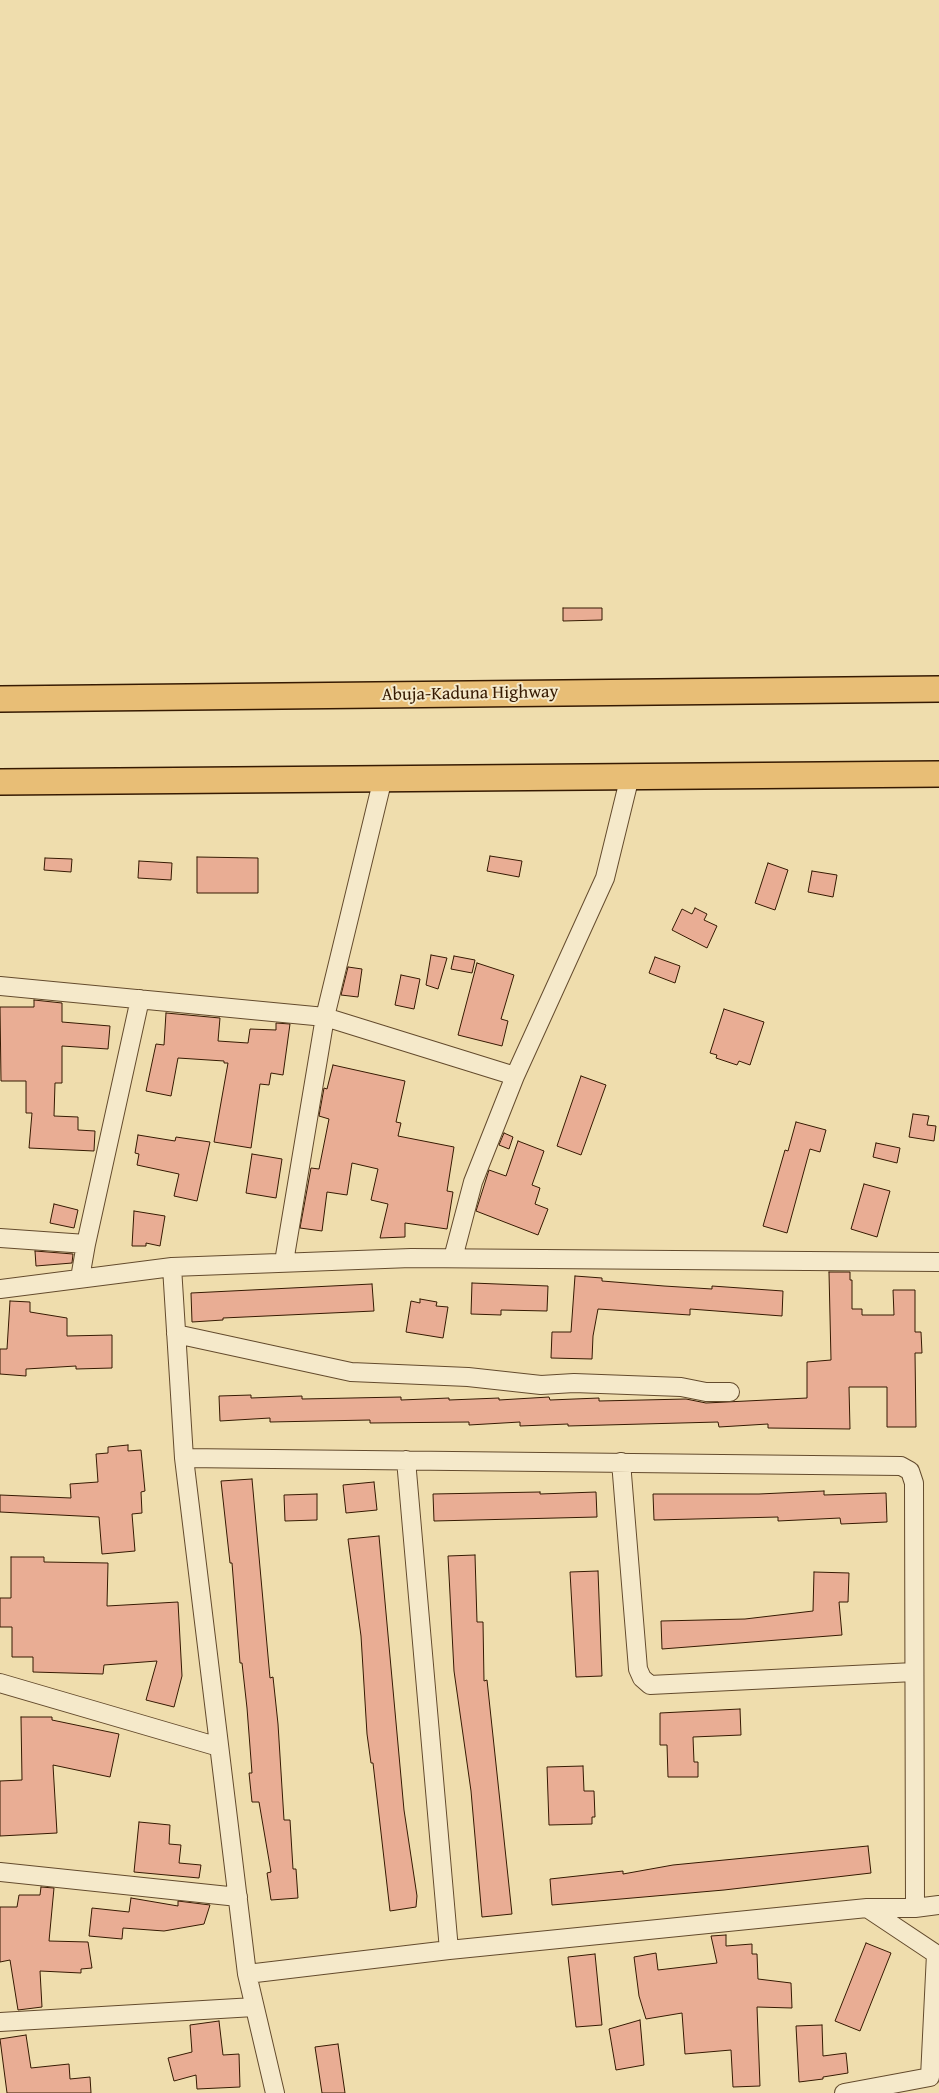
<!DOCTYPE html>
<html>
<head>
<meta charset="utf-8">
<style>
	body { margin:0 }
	canvas { display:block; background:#efddad }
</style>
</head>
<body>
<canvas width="939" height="2093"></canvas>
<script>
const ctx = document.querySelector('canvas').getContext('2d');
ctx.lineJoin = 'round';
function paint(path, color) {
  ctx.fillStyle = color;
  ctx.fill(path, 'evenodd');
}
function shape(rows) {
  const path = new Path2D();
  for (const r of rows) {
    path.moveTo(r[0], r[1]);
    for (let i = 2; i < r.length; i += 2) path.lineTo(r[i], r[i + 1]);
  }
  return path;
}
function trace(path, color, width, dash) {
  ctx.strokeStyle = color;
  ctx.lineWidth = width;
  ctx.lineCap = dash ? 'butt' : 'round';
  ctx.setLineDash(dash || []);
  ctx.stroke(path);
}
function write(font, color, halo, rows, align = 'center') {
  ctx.font = font + ' "Gentium Book Plus",serif';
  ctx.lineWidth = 4;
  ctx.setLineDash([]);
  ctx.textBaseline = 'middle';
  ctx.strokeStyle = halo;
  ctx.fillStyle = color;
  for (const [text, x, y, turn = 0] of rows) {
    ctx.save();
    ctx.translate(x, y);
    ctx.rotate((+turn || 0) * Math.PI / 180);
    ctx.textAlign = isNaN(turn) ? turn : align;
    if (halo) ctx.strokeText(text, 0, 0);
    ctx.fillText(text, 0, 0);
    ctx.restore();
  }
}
const building = shape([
	[563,608,602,608,602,620,563,621,563,608],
	[490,856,522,861,519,877,487,871,490,856],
	[197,857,258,858,258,893,197,893,197,857],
	[45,858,72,859,71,872,44,870,45,858],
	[139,861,172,863,171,880,138,878,139,861],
	[768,863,788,870,775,910,755,903,768,863],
	[812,871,837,875,833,897,808,892,812,871],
	[695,908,707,914,704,920,717,926,707,948,672,930,682,909,692,914,695,908],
	[431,955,447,958,438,989,426,985,431,955],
	[454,956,475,960,472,973,451,969,454,956],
	[655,957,680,966,675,983,649,973,655,957],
	[477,963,514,975,501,1019,508,1021,502,1046,458,1035,477,963],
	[348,967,362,969,358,997,341,995,348,967],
	[401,975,420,979,414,1009,395,1005,401,975],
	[34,1000,62,1003,62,1022,110,1026,108,1049,62,1046,62,1083,55,1083,54,1116,78,1117,78,1130,95,1131,94,1151,29,1148,32,1113,26,1113,26,1081,1,1081,0,1007,34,1007,34,1000],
	[724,1009,764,1022,750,1065,739,1061,737,1065,716,1058,717,1055,710,1053,724,1009],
	[166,1013,220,1018,218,1041,248,1043,250,1029,276,1030,276,1023,290,1024,283,1075,271,1073,269,1085,260,1084,251,1148,214,1142,228,1063,224,1063,224,1061,178,1058,171,1096,146,1091,156,1044,164,1045,166,1013],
	[333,1065,405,1081,396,1122,401,1123,398,1136,454,1147,447,1191,453,1192,447,1229,405,1223,405,1237,380,1238,388,1204,371,1200,378,1169,352,1163,347,1195,327,1192,322,1231,300,1228,311,1168,319,1169,329,1119,319,1116,324,1088,327,1089,333,1065],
	[581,1076,606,1085,581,1155,557,1146,581,1076],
	[913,1114,929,1116,927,1125,936,1126,934,1141,909,1137,913,1114],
	[796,1122,826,1130,820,1152,810,1149,787,1233,763,1226,785,1150,788,1151,796,1122],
	[504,1133,513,1137,509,1149,499,1145,504,1133],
	[138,1135,175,1141,176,1137,210,1142,197,1201,174,1196,179,1174,137,1165,139,1154,135,1153,138,1135],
	[518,1141,544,1151,532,1185,540,1188,535,1204,548,1209,538,1235,476,1211,489,1170,506,1176,518,1141],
	[876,1143,900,1148,897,1163,873,1157,876,1143],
	[252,1154,282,1159,276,1198,246,1193,252,1154],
	[864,1184,890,1191,877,1237,851,1229,864,1184],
	[54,1204,78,1210,74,1228,50,1223,54,1204],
	[134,1211,165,1216,160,1246,146,1243,146,1246,132,1246,134,1211],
	[35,1251,73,1254,72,1263,36,1266,35,1251],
	[829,1272,850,1272,850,1280,852,1280,852,1309,862,1309,862,1315,894,1315,893,1290,915,1290,915,1332,921,1332,922,1353,915,1353,916,1427,887,1427,887,1387,849,1387,850,1429,768,1428,768,1424,719,1427,718,1422,568,1426,568,1424,520,1426,520,1422,469,1425,469,1422,370,1423,370,1420,270,1422,270,1418,220,1421,219,1396,251,1395,251,1398,302,1396,302,1399,401,1397,401,1400,449,1398,449,1400,499,1398,499,1400,549,1397,550,1400,599,1398,599,1401,686,1399,706,1403,807,1398,807,1362,831,1360,829,1272],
	[575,1276,602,1278,602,1281,664,1286,712,1289,712,1286,783,1291,782,1316,690,1309,690,1315,598,1309,593,1336,592,1359,551,1358,552,1332,571,1332,575,1276],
	[472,1283,548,1286,547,1311,501,1310,501,1315,471,1314,472,1283],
	[372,1284,374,1311,223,1318,223,1320,192,1322,191,1293,372,1284],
	[420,1299,437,1302,436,1306,448,1307,443,1338,406,1332,411,1301,420,1303,420,1299],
	[10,1301,30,1302,30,1312,67,1318,67,1336,112,1335,112,1368,76,1369,76,1366,26,1369,26,1376,0,1374,0,1349,7,1349,10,1301],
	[128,1445,128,1451,141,1450,145,1491,141,1492,142,1513,132,1514,135,1551,102,1554,99,1517,0,1512,0,1495,71,1498,70,1484,98,1482,96,1454,108,1453,108,1447,128,1445],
	[252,1479,270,1678,273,1677,278,1724,284,1820,290,1820,293,1869,296,1869,298,1898,271,1900,267,1873,271,1872,259,1802,252,1802,249,1773,252,1773,247,1708,242,1663,240,1663,232,1563,230,1563,221,1481,252,1479],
	[374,1482,377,1510,346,1513,343,1485,374,1482],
	[824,1491,824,1495,886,1493,887,1522,841,1524,840,1518,778,1521,778,1517,654,1520,653,1494,759,1494,824,1491],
	[540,1492,540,1494,596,1492,597,1517,434,1521,433,1494,540,1492],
	[317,1494,317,1520,285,1521,284,1495,317,1494],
	[379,1536,404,1810,417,1896,416,1907,390,1911,373,1763,371,1763,367,1734,361,1636,348,1539,379,1536],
	[475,1555,477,1622,483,1622,484,1681,487,1680,512,1914,482,1917,471,1791,454,1671,448,1556,475,1555],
	[11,1557,44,1557,44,1562,108,1563,107,1606,178,1602,182,1676,174,1707,146,1700,157,1661,104,1665,103,1674,33,1672,33,1657,12,1657,12,1627,0,1627,0,1598,11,1598,11,1557],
	[598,1571,602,1676,576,1677,570,1572,598,1571],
	[814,1572,849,1573,848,1602,839,1602,842,1635,662,1649,661,1621,745,1619,813,1611,814,1572],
	[740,1709,741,1735,693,1737,694,1762,698,1762,698,1777,668,1777,667,1745,660,1745,660,1713,740,1709],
	[21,1717,52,1717,52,1720,119,1734,110,1777,53,1765,57,1833,0,1836,0,1781,22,1780,21,1717],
	[583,1766,584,1791,594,1791,595,1817,592,1817,592,1824,549,1825,547,1767,583,1766],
	[139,1822,170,1825,169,1844,181,1845,179,1863,201,1865,199,1878,134,1872,139,1822],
	[868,1846,871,1873,724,1890,552,1905,550,1879,623,1871,623,1874,673,1865,868,1846],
	[41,1887,54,1888,49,1941,88,1942,92,1968,81,1969,81,1973,40,1971,42,2007,18,2010,10,1960,0,1962,0,1907,17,1907,19,1895,40,1895,41,1887],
	[131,1898,178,1906,178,1901,210,1905,204,1924,164,1931,123,1928,122,1939,89,1936,92,1908,129,1912,131,1898],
	[726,1935,726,1946,752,1944,752,1954,757,1954,758,1979,791,1983,792,2008,757,2007,760,2086,733,2087,731,2050,685,2054,682,2013,646,2019,639,1996,634,1957,656,1953,658,1970,717,1963,711,1936,726,1935],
	[866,1943,891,1953,860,2031,835,2021,866,1943],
	[595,1954,602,2025,576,2027,568,1957,595,1954],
	[640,2020,644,2065,616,2070,609,2029,640,2020],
	[219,2021,223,2055,239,2054,240,2087,197,2089,196,2075,174,2081,168,2058,192,2052,190,2025,219,2021],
	[822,2025,823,2056,846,2053,848,2073,823,2077,823,2079,799,2082,796,2026,822,2025],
	[26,2035,31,2068,69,2064,70,2079,90,2077,91,2093,7,2093,0,2039,26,2035],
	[338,2044,345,2093,322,2093,315,2047,338,2044]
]);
paint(building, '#e9ad94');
trace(building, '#361a02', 1);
const minor = shape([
	[0,986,325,1017,515,1076],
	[0,1238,86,1244],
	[453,1258,473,1182,515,1076,605,878,630,776],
	[284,1262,325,1017,383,778],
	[172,1267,184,1458,247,1974,275,2093],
	[80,1278,86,1244,140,999],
	[0,1289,172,1267,411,1258,939,1262],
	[176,1334,351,1372,468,1377,541,1385,574,1383,681,1387,706,1392,730,1392],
	[184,1458,901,1466,910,1471,914,1483,915,1908],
	[406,1460,449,1950],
	[621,1462,638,1669,642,1678,650,1685,914,1672],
	[0,1683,219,1747],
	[0,1872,238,1897],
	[247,1974,449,1950,867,1908,915,1908,939,1905],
	[0,2022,254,2007],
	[844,2093,930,2077,936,1954,867,1908]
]);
const highway = shape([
	[0,699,939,689],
	[0,782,939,774]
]);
trace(minor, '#644b2d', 20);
trace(highway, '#361a02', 28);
trace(minor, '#f5e9ca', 18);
trace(highway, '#e8be76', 25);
write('18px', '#361a02', '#f5e9ca', [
	["Abuja-Kaduna Highway",470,694,-1]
]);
</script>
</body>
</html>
